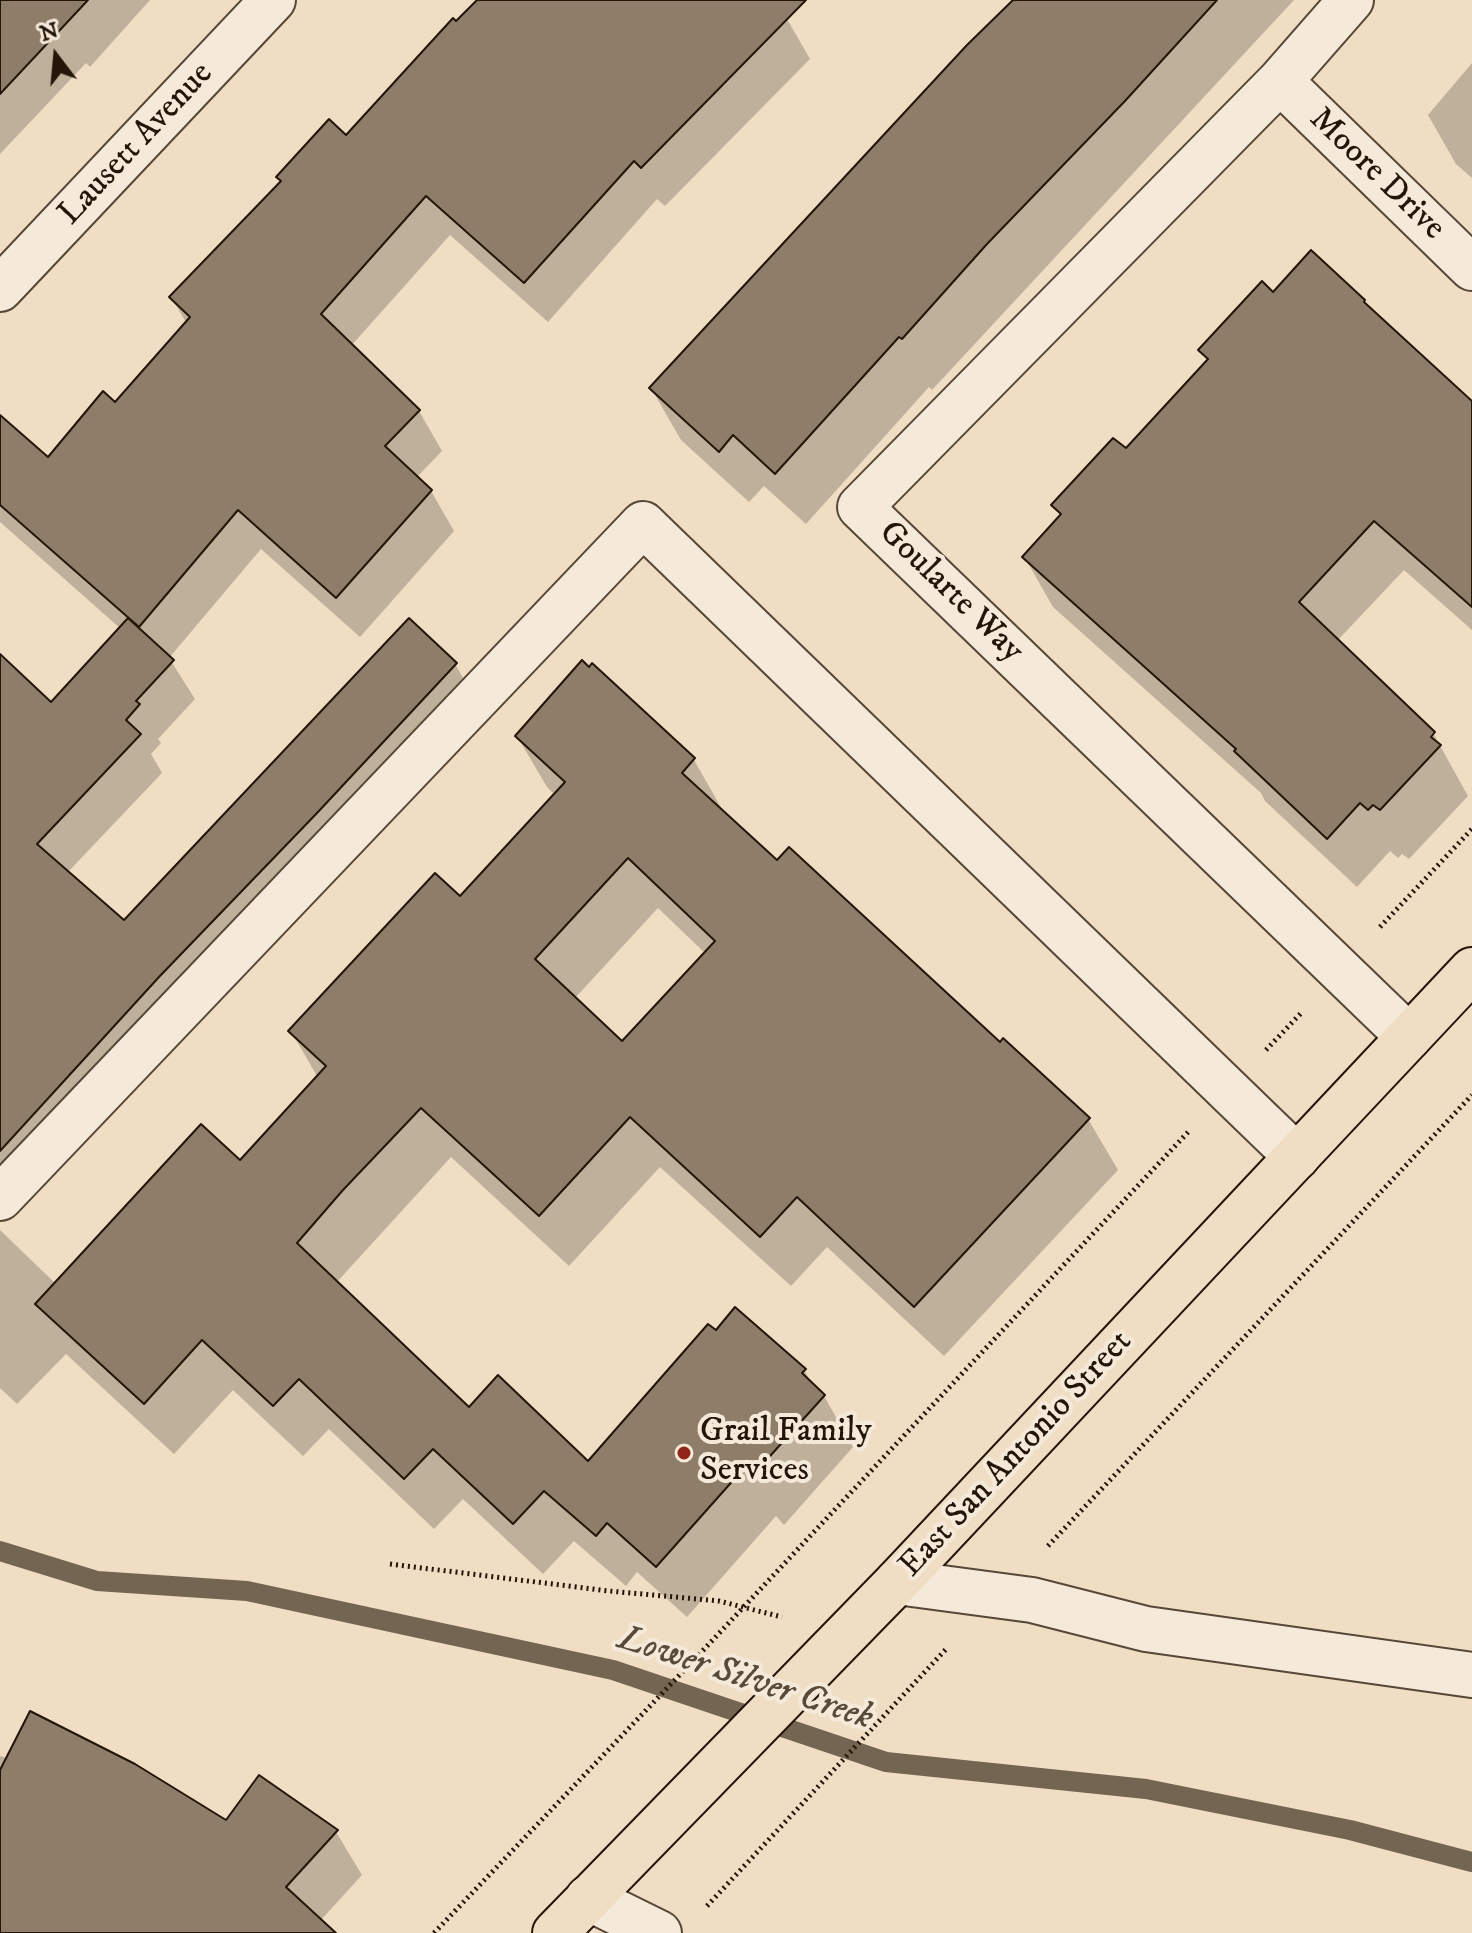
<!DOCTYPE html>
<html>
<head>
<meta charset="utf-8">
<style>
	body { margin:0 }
	#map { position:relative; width:1472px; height:1933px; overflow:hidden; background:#efddc4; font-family:"IM FELL DW Pica",serif }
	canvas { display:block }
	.north { position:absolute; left:16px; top:16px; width:80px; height:80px; -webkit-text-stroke:6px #f5e9d9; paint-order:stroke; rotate:344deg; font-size:22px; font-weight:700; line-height:32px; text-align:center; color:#231507 }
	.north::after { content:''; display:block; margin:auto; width:28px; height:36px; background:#231507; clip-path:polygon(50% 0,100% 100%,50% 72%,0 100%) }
</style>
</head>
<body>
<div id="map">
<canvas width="1472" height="1933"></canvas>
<div class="north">N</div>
</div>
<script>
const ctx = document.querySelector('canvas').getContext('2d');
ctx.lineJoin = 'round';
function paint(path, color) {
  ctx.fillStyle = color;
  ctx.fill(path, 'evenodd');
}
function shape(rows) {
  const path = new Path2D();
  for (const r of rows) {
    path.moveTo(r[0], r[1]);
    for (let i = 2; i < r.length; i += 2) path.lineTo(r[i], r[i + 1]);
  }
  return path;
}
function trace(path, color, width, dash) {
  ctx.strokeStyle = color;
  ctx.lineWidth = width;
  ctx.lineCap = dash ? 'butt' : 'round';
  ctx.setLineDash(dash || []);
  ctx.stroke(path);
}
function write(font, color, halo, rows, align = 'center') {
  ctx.font = font + ' "IM FELL DW Pica",serif';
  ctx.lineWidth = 8;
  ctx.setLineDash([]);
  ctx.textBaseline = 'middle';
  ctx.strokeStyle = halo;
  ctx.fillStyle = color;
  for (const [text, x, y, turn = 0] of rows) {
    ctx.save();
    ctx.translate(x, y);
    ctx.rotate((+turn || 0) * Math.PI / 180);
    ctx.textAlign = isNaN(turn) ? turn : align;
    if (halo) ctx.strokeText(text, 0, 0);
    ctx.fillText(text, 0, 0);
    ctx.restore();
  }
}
paint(shape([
	[0,0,150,0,90,67,86,63,0,154],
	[479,0,766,0,787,19,810,59,665,206,657,199,548,322,450,235,351,346,419,411,442,451,416,478,431,491,454,531,360,637,261,549,169,658,195,699,158,739,161,743,151,754,162,773,67,873,125,923,455,664,477,702,0,1210,0,657,51,704,121,629,0,522,0,446,48,460,116,405,187,324,171,297,282,183,279,178,346,137],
	[1014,0,1294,0,932,390,929,387,806,524,764,486,749,502,681,440,651,388],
	[1472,63,1472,178,1456,164,1428,115],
	[1273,295,1364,301,1368,309,1472,404,1472,630,1404,570,1337,641,1433,733,1468,796,1409,859,1402,854,1398,858,1390,851,1357,887,1265,801,1261,793,1053,607,1025,558,1061,517,1054,505,1126,451,1208,362,1201,350],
	[517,736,694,760,723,811,777,863,1088,1119,1118,1170,944,1356,827,1247,791,1286,660,1167,569,1266,451,1157,336,1283,469,1410,589,1464,804,1370,814,1387,824,1396,853,1447,784,1525,776,1516,687,1617,637,1572,626,1586,574,1541,543,1574,463,1499,434,1529,329,1429,303,1456,233,1390,174,1454,66,1354,17,1404,0,1388,0,1230,56,1284,240,1163,318,1078,291,1031,460,899,555,795,547,787],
	[658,908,706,954,623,1044,575,998],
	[0,1756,226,1822,260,1777,336,1832,362,1875,320,1921,330,1933,0,1933]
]), '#0003');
trace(shape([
	[0,1551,97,1581,247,1591,613,1670,886,1762,1146,1789,1350,1830,1472,1862]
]), '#746452', 20);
const building = shape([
	[0,0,88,0,0,94,0,0],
	[477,0,806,0,641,168,634,161,524,283,426,196,321,314,420,410,385,446,432,490,336,598,238,510,139,627,0,505,0,415,48,457,103,391,115,402,190,317,169,297,281,181,276,177,329,119,346,135,453,18,456,21,477,0],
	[1013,0,1217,0,1125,101,987,244,902,339,899,337,775,474,733,435,719,452,649,388,967,45,1013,0],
	[1311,250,1365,300,1364,302,1472,401,1472,607,1374,521,1299,602,1435,732,1431,737,1441,745,1380,810,1373,805,1368,810,1360,803,1327,839,1234,751,1236,749,1022,557,1061,514,1051,505,1113,438,1126,448,1208,359,1198,350,1262,281,1273,292,1311,250],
	[128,618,174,660,136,701,140,704,126,720,141,734,37,844,124,920,409,618,457,663,318,812,159,977,0,1151,0,654,51,702,128,618],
	[582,660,589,667,592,663,695,758,682,773,777,860,789,847,1000,1042,1003,1038,1090,1118,914,1307,797,1197,760,1237,630,1117,539,1216,421,1108,343,1190,297,1243,469,1407,498,1375,588,1461,708,1324,716,1330,735,1307,806,1369,802,1373,825,1395,753,1475,745,1467,656,1567,607,1523,596,1536,544,1491,513,1524,433,1449,404,1479,299,1379,273,1406,202,1340,144,1404,35,1304,201,1124,240,1160,326,1066,288,1031,435,873,460,896,565,782,515,736,582,660],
	[628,858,715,941,622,1041,535,959,628,858],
	[30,1711,135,1764,226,1820,259,1775,338,1830,286,1887,336,1933,0,1933,0,1770,30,1711]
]);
paint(building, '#8d7d69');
trace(building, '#231507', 2);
const minor = shape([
	[1351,0,1280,81,860,507,1409,1037],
	[1280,81,1472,268],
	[0,289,273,0],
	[0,1198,643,524,1297,1157],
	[897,1582,1032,1600,1146,1629,1472,1675],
	[588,1898,659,1933]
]);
const major = shape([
	[555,1933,897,1582,1472,970]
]);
trace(minor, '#564736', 48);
trace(major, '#231507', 48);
trace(shape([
	[1380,927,1472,829],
	[1266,1050,1303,1011],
	[1048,1546,1472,1095],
	[390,1564,609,1591,719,1601,782,1617],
	[707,1906,948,1647],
	[434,1933,710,1643,1190,1130]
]), '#231507', 5, [2, 4]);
trace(minor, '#f5e9d9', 44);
trace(major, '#efddc4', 44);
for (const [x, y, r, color] of [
	[684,1453,8,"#8f2418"]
]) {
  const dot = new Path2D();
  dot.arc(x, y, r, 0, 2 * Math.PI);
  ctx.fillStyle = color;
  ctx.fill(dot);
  trace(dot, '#f5e9d9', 3);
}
write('34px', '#231507', '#f5e9d9', [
	["Lausett Avenue",137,145,-47],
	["Moore Drive",1376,175,44],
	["Goularte Way",950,593,44],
	["East San Antonio Street",1017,1455,-47]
]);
write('34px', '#231507', '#f5e9d9', [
	["Grail Family",700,1433],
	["Services",700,1472]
], 'left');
write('italic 36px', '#594a39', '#f5e9d9', [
	["Lower Silver Creek",745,1680,18]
]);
</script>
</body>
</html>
